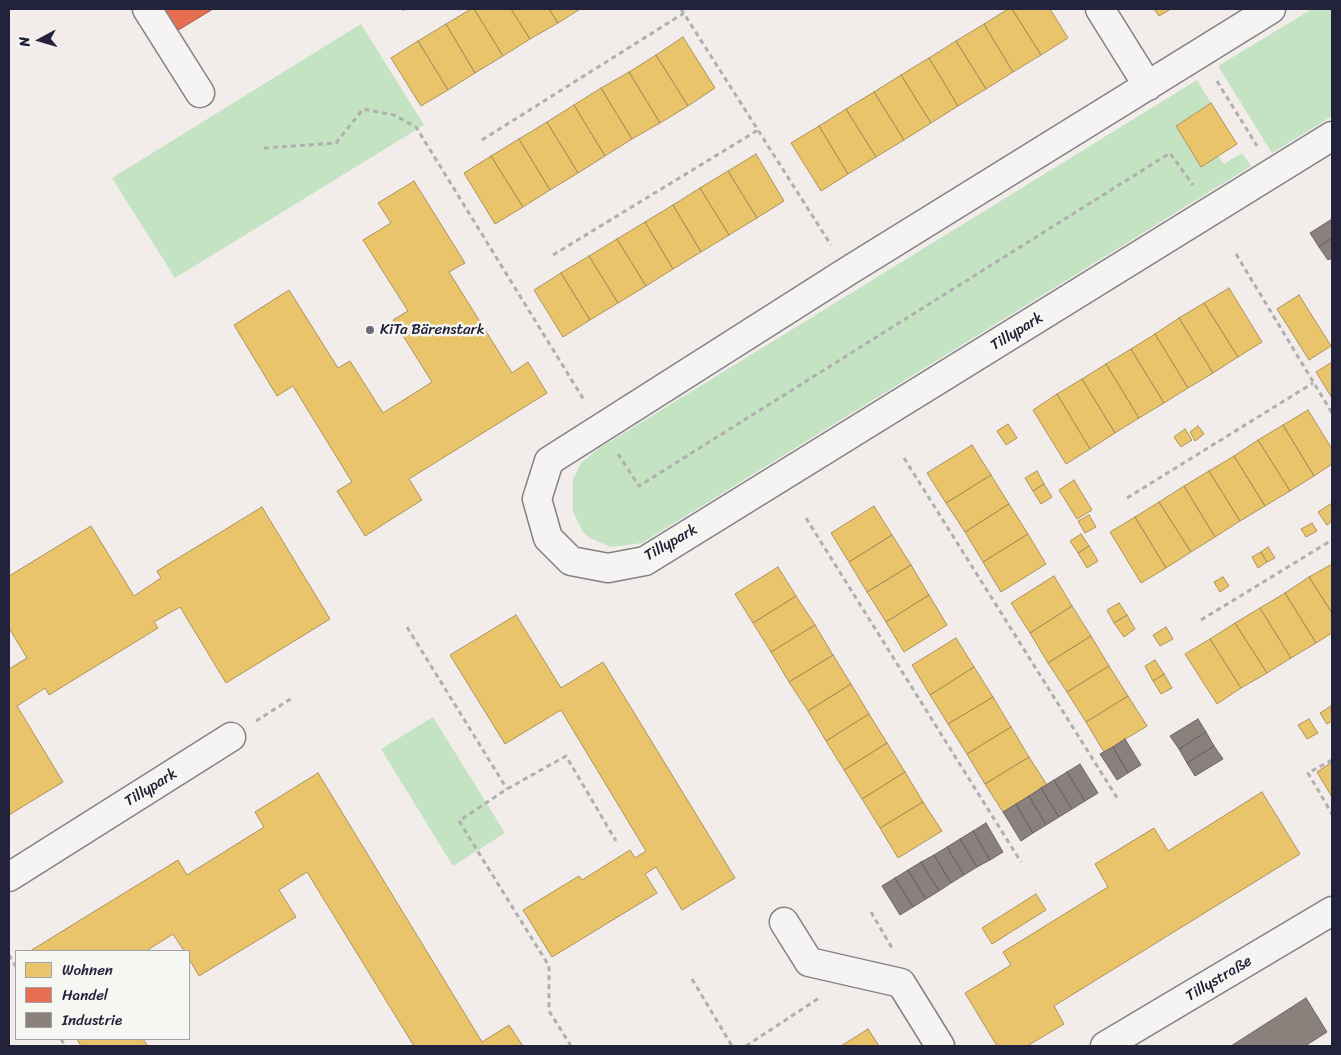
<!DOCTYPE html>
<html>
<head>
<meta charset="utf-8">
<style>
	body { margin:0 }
	#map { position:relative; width:1341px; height:1055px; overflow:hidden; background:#f2ecea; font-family:Sriracha,sans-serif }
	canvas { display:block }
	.frame { position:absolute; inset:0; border:10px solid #22223b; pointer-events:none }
	.legend { position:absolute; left:15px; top:950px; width:175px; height:90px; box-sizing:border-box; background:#f6f6f2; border:1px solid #a1a1a9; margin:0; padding:6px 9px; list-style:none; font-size:15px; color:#22223b }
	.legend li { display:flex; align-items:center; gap:10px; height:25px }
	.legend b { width:25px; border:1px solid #a1a1a9 }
	.north { position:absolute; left:15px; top:15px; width:50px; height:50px; -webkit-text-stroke:4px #f6f6f2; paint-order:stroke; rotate:264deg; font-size:14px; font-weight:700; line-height:20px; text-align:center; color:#22223b }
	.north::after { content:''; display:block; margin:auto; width:18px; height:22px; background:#22223b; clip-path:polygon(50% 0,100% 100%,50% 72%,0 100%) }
</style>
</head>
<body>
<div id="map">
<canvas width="1341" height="1055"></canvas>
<div class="frame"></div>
<ul class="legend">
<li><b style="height:14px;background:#e9c46a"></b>Wohnen</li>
<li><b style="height:14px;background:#e76f51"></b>Handel</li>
<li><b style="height:14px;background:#8a817c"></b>Industrie</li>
</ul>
<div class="north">N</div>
</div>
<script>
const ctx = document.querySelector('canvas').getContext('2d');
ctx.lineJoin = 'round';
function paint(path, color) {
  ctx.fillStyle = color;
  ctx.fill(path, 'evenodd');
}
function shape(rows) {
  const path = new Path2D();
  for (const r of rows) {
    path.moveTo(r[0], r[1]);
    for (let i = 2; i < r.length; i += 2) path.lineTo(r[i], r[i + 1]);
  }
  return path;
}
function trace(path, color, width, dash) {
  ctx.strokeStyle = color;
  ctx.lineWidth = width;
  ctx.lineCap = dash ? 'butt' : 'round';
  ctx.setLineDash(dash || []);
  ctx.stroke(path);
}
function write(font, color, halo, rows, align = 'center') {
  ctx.font = font + ' Sriracha,sans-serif';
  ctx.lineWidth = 5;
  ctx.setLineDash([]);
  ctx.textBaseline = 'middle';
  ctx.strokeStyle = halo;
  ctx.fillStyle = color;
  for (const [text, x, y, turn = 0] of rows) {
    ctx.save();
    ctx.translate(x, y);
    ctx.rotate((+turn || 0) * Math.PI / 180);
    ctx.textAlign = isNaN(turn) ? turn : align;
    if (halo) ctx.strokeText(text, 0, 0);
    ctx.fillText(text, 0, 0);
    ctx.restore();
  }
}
paint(shape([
	[1312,9,1332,9,1332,116,1272,153,1218,66],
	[361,24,424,125,175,278,112,178],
	[1197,80,1211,103,1176,126,1201,166,1218,156,1224,164,1242,153,1251,166,642,543,611,547,590,538,583,532,573,512,573,479,581,463,598,449],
	[433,717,505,833,453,866,381,749]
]), '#c4e3c2');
const homes = shape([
	[471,9,474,9,503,56,475,73,446,24,471,9],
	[474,9,511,9,530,39,503,56,474,9],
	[511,9,549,9,558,23,530,39,511,9],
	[549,9,580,9,558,23,549,9],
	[1008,9,1012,9,1041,55,1013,72,984,24,1008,9],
	[1012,9,1050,9,1068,38,1041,55,1012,9],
	[1154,9,1171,9,1159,16,1154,9],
	[446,24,475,73,448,90,418,41,446,24],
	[984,24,1013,72,986,89,956,41,984,24],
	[683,37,715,88,688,106,656,55,683,37],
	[418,41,448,90,421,106,391,58,418,41],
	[956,41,986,89,958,106,929,58,956,41],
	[656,55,688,106,660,123,629,72,656,55],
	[929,58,958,106,931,123,901,75,929,58],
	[629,72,660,123,632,139,601,88,629,72],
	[901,75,931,123,904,140,874,92,901,75],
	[601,88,632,139,605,156,574,105,601,88],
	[874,92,904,140,876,157,846,109,874,92],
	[1211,103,1237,144,1201,167,1176,126,1211,103],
	[574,105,605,156,578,173,547,122,574,105],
	[846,109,876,157,848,174,819,126,846,109],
	[547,122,578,173,550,190,519,139,547,122],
	[819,126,848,174,821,191,791,143,819,126],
	[519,139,550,190,523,207,491,156,519,139],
	[756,154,784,201,757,218,728,171,756,154],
	[491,156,523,207,495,224,464,173,491,156],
	[728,171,757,218,729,235,700,188,728,171],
	[414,181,465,263,449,272,512,373,528,362,547,393,409,479,422,500,365,536,337,491,352,482,293,386,277,396,234,325,289,290,338,368,350,361,383,413,432,382,393,320,408,311,363,240,391,223,378,203,414,181],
	[700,188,729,235,701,252,673,205,700,188],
	[673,205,701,252,673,269,645,222,673,205],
	[645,222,673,269,646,286,617,239,645,222],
	[617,239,646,286,618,303,589,256,617,239],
	[589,256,618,303,590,320,561,273,589,256],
	[561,273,590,320,563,337,534,290,561,273],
	[1229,288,1262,342,1238,357,1204,303,1229,288],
	[1299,295,1331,346,1309,360,1277,309,1299,295],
	[1204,303,1238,357,1213,373,1179,318,1204,303],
	[1179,318,1213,373,1188,388,1155,334,1179,318],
	[1155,334,1188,388,1164,403,1131,349,1155,334],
	[1131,349,1164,403,1139,418,1106,364,1131,349],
	[1332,362,1332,398,1316,372,1332,362],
	[1106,364,1139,418,1115,433,1082,379,1106,364],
	[1082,379,1115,433,1090,449,1057,394,1082,379],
	[1057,394,1090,449,1066,464,1033,410,1057,394],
	[1308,410,1332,449,1332,464,1314,476,1283,425,1308,410],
	[1008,424,1017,438,1006,445,997,431,1008,424],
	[1283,425,1314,476,1290,491,1258,440,1283,425],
	[1198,426,1204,434,1195,441,1190,432,1198,426],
	[1185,429,1192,440,1181,447,1174,437,1185,429],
	[1258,440,1290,491,1265,506,1234,456,1258,440],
	[972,445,991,475,946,503,927,473,972,445],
	[1234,456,1265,506,1240,521,1209,471,1234,456],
	[1037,471,1044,484,1033,491,1025,478,1037,471],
	[1209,471,1240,521,1215,537,1184,486,1209,471],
	[991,475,1009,504,965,532,946,503,991,475],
	[1074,480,1092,510,1077,519,1059,490,1074,480],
	[1044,484,1052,497,1041,504,1033,491,1044,484],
	[1184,486,1215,537,1191,552,1159,502,1184,486],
	[1159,502,1191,552,1166,568,1135,517,1159,502],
	[1332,503,1332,521,1327,525,1318,512,1332,503],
	[1009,504,1028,534,983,562,965,532,1009,504],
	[874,506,892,535,849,562,831,533,874,506],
	[262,507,330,619,226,683,180,607,154,622,158,628,49,695,45,688,17,706,63,782,9,815,9,669,27,658,9,628,9,576,91,526,134,596,161,578,157,571,262,507],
	[1089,515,1096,527,1085,533,1078,521,1089,515],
	[1135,517,1166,568,1141,583,1110,532,1135,517],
	[1312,523,1317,531,1306,537,1301,529,1312,523],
	[1028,534,1046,564,1001,592,983,562,1028,534],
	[1081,534,1089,546,1078,553,1070,541,1081,534],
	[892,535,911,565,867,592,849,562,892,535],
	[1089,546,1098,561,1087,568,1078,553,1089,546],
	[1268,547,1275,558,1267,562,1261,552,1268,547],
	[1261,552,1267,562,1258,568,1252,557,1261,552],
	[1332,564,1332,613,1309,577,1332,564],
	[911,565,929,595,886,622,867,592,911,565],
	[778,567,796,596,753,623,735,594,778,567],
	[1054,576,1072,606,1030,633,1011,603,1054,576],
	[1223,577,1229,586,1220,592,1214,582,1223,577],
	[1309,577,1332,613,1332,633,1316,643,1285,593,1309,577],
	[1285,593,1316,643,1291,658,1260,608,1285,593],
	[929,595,947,625,904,652,886,622,929,595],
	[796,596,815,625,771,652,753,623,796,596],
	[1119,603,1127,615,1114,623,1107,610,1119,603],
	[1072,606,1091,636,1048,663,1030,633,1072,606],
	[1260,608,1291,658,1267,673,1235,623,1260,608],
	[516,615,561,688,603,662,735,878,682,910,656,867,645,874,657,893,552,957,523,910,579,876,582,880,630,850,635,858,646,851,561,710,505,744,450,655,516,615],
	[1127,615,1135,629,1124,637,1114,623,1127,615],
	[1235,623,1267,673,1241,688,1210,639,1235,623],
	[815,625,833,655,789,682,771,652,815,625],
	[1166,627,1173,639,1160,646,1153,635,1166,627],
	[1091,636,1109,666,1067,692,1048,663,1091,636],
	[956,638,974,667,930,695,912,665,956,638],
	[1210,639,1241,688,1217,704,1185,654,1210,639],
	[833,655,851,684,808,711,789,682,833,655],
	[1155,660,1164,674,1153,681,1145,666,1155,660],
	[1109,666,1128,696,1086,722,1067,692,1109,666],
	[974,667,993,697,948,724,930,695,974,667],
	[1164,674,1172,688,1161,694,1153,681,1164,674],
	[851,684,869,714,826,741,808,711,851,684],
	[1128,696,1147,726,1104,752,1086,722,1128,696],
	[993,697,1011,727,967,754,948,724,993,697],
	[1331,706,1332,721,1327,724,1320,713,1331,706],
	[869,714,887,743,844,770,826,741,869,714],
	[1309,719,1318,733,1307,739,1298,725,1309,719],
	[1011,727,1029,757,985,784,967,754,1011,727],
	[887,743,905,772,862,799,844,770,887,743],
	[1029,757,1047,785,1003,812,985,784,1029,757],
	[1332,762,1332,797,1317,772,1332,762],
	[905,772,923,802,880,828,862,799,905,772],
	[318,773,482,1042,509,1025,523,1046,414,1046,307,872,279,890,296,917,199,976,189,959,189,951,184,951,173,934,146,951,30,951,178,860,187,875,264,827,255,812,318,773],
	[1262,792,1300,854,1054,1006,1064,1024,1027,1046,997,1046,965,993,1011,965,1003,952,1108,887,1095,864,1154,828,1168,851,1262,792],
	[923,802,942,831,898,858,880,828,923,802],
	[1036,894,1046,910,992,944,982,928,1036,894],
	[868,1029,879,1046,841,1046,868,1029],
	[77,1039,143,1039,148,1046,81,1046,77,1039]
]);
paint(homes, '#e9c46a');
trace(homes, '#ad935c', 1);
const shops = shape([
	[160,9,213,9,175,32,160,9]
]);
paint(shops, '#e76f51');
trace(shops, '#ac584a', 1);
const industry = shape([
	[1332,219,1332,238,1319,247,1310,233,1332,219],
	[1332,238,1332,258,1328,260,1319,247,1332,238],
	[1198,719,1206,732,1179,749,1170,736,1198,719],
	[1206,732,1214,746,1187,763,1179,749,1206,732],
	[1125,739,1141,765,1128,773,1113,747,1125,739],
	[1214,746,1223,759,1195,776,1187,763,1214,746],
	[1113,747,1128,773,1117,780,1100,754,1113,747],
	[1080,764,1098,793,1085,801,1067,772,1080,764],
	[1067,772,1085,801,1072,809,1054,780,1067,772],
	[1054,780,1072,809,1059,817,1041,788,1054,780],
	[1041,788,1059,817,1046,825,1029,796,1041,788],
	[1029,796,1046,825,1033,833,1016,804,1029,796],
	[1016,804,1033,833,1021,841,1003,812,1016,804],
	[986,823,1003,852,990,860,973,831,986,823],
	[973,831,990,860,977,867,960,839,973,831],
	[960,839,977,867,964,875,947,847,960,839],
	[947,847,964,875,951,883,934,855,947,847],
	[934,855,951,883,939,891,921,862,934,855],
	[921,862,939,891,926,899,908,870,921,862],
	[908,870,926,899,913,907,895,878,908,870],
	[895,878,913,907,900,915,882,886,895,878],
	[1306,998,1327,1032,1305,1046,1231,1046,1306,998]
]);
paint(industry, '#8a817c');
trace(industry, '#6b6468', 1);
const minor = shape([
	[147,9,200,93],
	[1100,9,1148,86],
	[1271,9,848,271,549,461,537,499,548,538,571,561,608,568,645,561,1332,136],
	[9,877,231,737],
	[784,922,809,962,901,983,940,1046],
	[1105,1046,1332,911]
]);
trace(minor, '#848185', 31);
trace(shape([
	[681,9,831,245],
	[402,10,404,9],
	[1217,81,1257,146],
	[482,140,684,13],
	[264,148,336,143,363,109,394,115,416,127,584,400],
	[1236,254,1332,413],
	[553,255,758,130],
	[618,454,639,486,1170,153,1193,185],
	[904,458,1119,801],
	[1127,498,1313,383],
	[806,518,1021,862],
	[1201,620,1332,540],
	[407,627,507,789],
	[256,721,292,698],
	[1332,760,1308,773,1332,814],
	[871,912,892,948],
	[9,955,16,967],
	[692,979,732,1046],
	[61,1039,65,1046],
	[571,1046,549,1011,549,966,459,821,507,789,566,756,616,841],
	[746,1046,819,998]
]), '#b0afb0', 3, [5, 4]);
trace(minor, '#f5f4f2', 28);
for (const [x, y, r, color] of [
	[370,330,5,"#6b6978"]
]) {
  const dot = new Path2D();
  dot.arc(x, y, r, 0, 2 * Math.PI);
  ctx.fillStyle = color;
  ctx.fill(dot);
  trace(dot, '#f6f6f2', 2);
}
write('15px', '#22223b', '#f6f6f2', [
	["KiTa Bärenstark",380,330]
], 'left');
write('15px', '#22223b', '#f6f6f2', [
	["Tillypark",1017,332,-32],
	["Tillypark",671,543,-30],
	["Tillypark",151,788,-32],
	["Tillystraße",1219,979,-31]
]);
</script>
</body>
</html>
